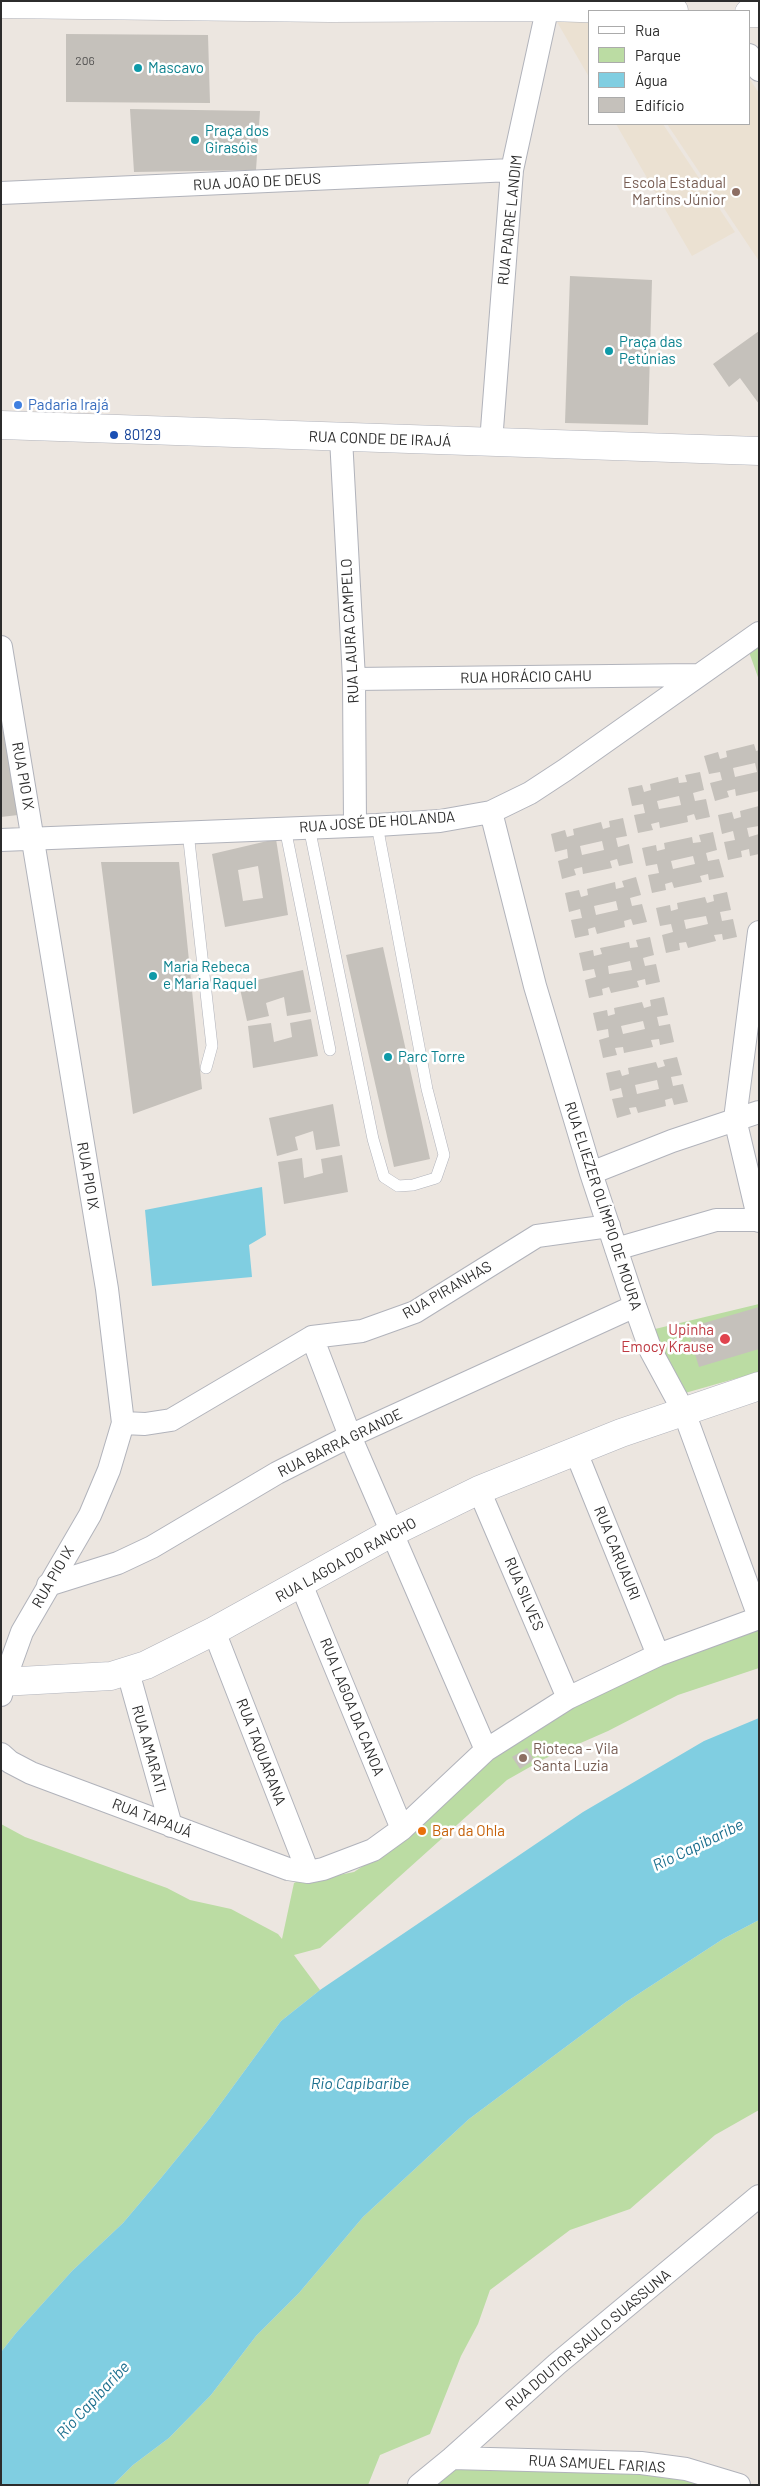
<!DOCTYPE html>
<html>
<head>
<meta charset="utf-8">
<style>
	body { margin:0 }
	#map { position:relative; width:760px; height:2486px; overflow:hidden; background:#ece6e0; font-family:Barlow,sans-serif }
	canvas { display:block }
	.frame { position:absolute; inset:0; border:2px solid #2c2c2c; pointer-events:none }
	.legend { position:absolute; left:588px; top:10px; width:162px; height:115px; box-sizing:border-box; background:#fff; border:1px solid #ababab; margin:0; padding:6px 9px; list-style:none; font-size:15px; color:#2c2c2c }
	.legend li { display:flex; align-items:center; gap:10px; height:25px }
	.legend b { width:25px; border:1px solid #ababab }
</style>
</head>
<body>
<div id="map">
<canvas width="760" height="2486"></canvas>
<div class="frame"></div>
<ul class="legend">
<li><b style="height:6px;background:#fff"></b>Rua</li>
<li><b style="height:14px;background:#bbdca3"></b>Parque</li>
<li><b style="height:14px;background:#80cee1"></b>Água</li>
<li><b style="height:14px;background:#c5c1bb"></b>Edifício</li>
</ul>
</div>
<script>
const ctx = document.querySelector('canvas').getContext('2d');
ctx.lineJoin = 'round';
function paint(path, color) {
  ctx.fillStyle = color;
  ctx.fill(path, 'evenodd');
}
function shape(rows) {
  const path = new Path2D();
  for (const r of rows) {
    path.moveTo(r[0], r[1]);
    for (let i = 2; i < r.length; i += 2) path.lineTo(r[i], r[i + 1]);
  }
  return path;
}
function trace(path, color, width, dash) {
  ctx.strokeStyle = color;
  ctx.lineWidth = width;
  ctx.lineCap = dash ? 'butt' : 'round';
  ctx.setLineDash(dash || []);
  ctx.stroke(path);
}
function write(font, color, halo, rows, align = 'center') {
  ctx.font = font + ' Barlow,sans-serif';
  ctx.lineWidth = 5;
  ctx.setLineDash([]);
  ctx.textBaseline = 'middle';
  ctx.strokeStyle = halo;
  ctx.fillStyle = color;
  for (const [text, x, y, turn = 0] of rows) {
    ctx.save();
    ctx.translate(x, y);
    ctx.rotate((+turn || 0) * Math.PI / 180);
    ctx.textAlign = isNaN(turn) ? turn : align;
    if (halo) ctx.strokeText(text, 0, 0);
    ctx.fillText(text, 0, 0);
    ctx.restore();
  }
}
paint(shape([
	[557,22,589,22,589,77],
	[749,78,759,93,759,261,667,124,749,124],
	[616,124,663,124,735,232,692,256]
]), '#ebe1d2');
paint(shape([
	[759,645,759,680,749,652],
	[759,1304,759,1372,685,1393,677,1386,655,1329],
	[759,1628,759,1668,678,1695,608,1731,544,1759,507,1780,320,1948,294,1955,320,1990,281,2021,210,2118,161,2178,123,2223,72,2271,16,2333,1,2352,1,1824,25,1837,167,1888,190,1900,231,1909,278,1934,282,1939,294,1883,302,1879,319,1879,354,1872,389,1849,443,1804,534,1721,587,1693],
	[759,1920,759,2110,715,2135,630,2209,570,2230,490,2290,478,2324,461,2356,430,2434,380,2455,368,2485,113,2485,133,2465,169,2438,211,2395,256,2336,299,2293,363,2217,469,2119,626,2002,723,1939],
	[577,2465,725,2485,436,2485,450,2469]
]), '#bbdca3');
paint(shape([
	[262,1187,266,1235,249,1245,252,1277,152,1286,145,1210],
	[759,1718,759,1920,723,1939,626,2002,469,2119,363,2217,299,2293,256,2336,211,2395,169,2438,133,2465,113,2485,1,2485,1,2352,16,2333,72,2271,123,2223,161,2178,210,2118,281,2021,320,1990,583,1812,704,1741]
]), '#80cee1');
paint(shape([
	[66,34,208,35,210,103,66,102],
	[130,109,260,111,256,170,134,172],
	[570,276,652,280,648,425,565,423],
	[759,331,759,404,740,378,729,387,713,364],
	[1,683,18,815,1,817],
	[754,744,756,751,759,750,759,791,736,796,735,789,727,791,729,797,715,801,710,783,722,780,720,772,709,774,704,756,718,752,720,759,727,757,726,751],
	[755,763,757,772,735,777,733,768],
	[700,772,704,790,693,793,695,801,706,799,710,817,696,820,694,814,687,816,688,822,660,828,659,822,651,824,653,830,638,833,634,815,645,813,643,804,632,806,628,788,642,785,644,792,651,790,650,784,678,777,679,783,687,782,685,775],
	[679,796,681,805,659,809,657,801],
	[759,806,759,826,747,828,749,837,759,834,759,854,750,856,749,849,741,851,742,857,728,860,724,842,735,840,733,831,722,834,718,815,732,812,734,819,741,817,740,811],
	[623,818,627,836,616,838,618,847,629,844,633,863,619,866,617,859,610,861,612,868,583,874,582,867,574,869,576,875,562,879,558,861,568,858,567,849,555,852,551,834,565,830,567,837,574,835,573,829,601,822,603,829,610,827,609,821],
	[602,841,604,850,582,855,580,846],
	[713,832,717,850,706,853,708,861,719,859,724,877,709,880,708,874,700,876,702,882,674,888,672,882,665,884,666,890,652,893,648,875,659,873,657,864,646,866,642,848,656,845,657,851,665,849,664,843,692,837,693,843,701,842,699,835],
	[693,856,695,864,673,869,671,861],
	[276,839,288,915,225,927,212,854],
	[258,866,263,898,243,901,238,870],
	[101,862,179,862,202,1089,133,1114],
	[636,877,641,895,630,898,632,906,642,904,647,922,633,925,631,919,624,921,625,927,597,934,595,927,588,929,589,935,575,938,571,920,582,918,580,909,569,912,565,893,579,890,581,897,588,895,587,889,615,882,616,889,624,887,622,881],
	[616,901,618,910,596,915,594,906],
	[727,892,731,910,720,912,722,921,733,919,737,937,723,940,722,934,714,935,716,941,688,948,686,942,679,943,680,950,666,953,662,935,673,932,671,924,660,926,656,908,670,905,671,911,678,909,677,903,705,897,707,903,714,901,713,895],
	[706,916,708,924,686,929,684,920],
	[650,937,654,955,643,958,645,966,656,964,660,982,646,985,645,979,637,981,639,987,611,993,609,987,602,989,603,995,589,998,585,980,596,977,594,969,583,971,579,953,593,950,594,956,602,954,600,948,629,942,630,948,638,947,636,940],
	[630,961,632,970,609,974,608,966],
	[383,947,430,1159,394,1167,346,955],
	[303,970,311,1012,287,1016,284,997,266,1003,269,1016,247,1021,239,984],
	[664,997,668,1015,657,1017,659,1026,670,1024,674,1042,660,1045,659,1039,651,1040,653,1047,624,1053,623,1047,615,1048,617,1055,603,1058,599,1040,609,1037,608,1029,597,1031,593,1013,607,1010,608,1016,615,1014,614,1008,642,1002,644,1008,651,1006,650,1000],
	[643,1021,645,1029,623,1034,621,1026],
	[311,1019,318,1056,253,1068,248,1026,271,1023,274,1042,292,1037,290,1023],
	[677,1057,682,1075,671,1077,673,1086,683,1084,688,1102,674,1105,672,1098,665,1100,666,1106,638,1113,636,1107,629,1108,631,1114,617,1118,612,1099,623,1097,621,1088,610,1091,606,1073,620,1070,622,1076,629,1074,628,1068,656,1062,658,1068,665,1066,663,1060],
	[657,1080,659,1089,637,1094,635,1085],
	[333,1104,340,1146,316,1150,313,1131,295,1137,298,1150,277,1156,269,1118],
	[342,1155,348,1192,284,1204,278,1162,302,1158,304,1178,323,1173,321,1159],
	[759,1307,759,1349,699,1367,687,1328],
	[527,1748,534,1760,520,1769,512,1757]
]), '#c5c1bb');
const service = shape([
	[309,827,373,1139,384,1177,398,1186,413,1185,436,1178,444,1155,427,1089,377,825],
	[285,828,330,1050],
	[188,832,212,1046,206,1068]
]);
const minor = shape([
	[749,55,759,70],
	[1,193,512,170],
	[341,438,354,679,355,825],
	[491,442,512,170,549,1],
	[1,647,107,1289,123,1423,109,1470,90,1515,22,1632,4,1682,1,1695],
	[354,679,697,675],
	[491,812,535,986,591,1173,635,1306,651,1351,684,1412,759,1617],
	[1,840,377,825,440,821,491,812,530,793,565,770,759,633],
	[759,932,735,1119,759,1221],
	[591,1173,672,1141,759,1112],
	[616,1249,716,1220,758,1220],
	[312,1337,350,1436,486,1750],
	[123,1423,145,1424,171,1420,312,1337,362,1331,415,1312,537,1236,609,1226],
	[576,1452,658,1655],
	[479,1490,568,1698],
	[301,1584,402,1829],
	[48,1585,118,1563,152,1547,277,1473,350,1436,635,1306],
	[214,1631,308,1872],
	[128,1672,171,1826],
	[1,1754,10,1762,31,1773,288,1869,308,1872,323,1869,373,1850,402,1829,486,1750,568,1698,658,1655,759,1618],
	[452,2458,641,2463,686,2469,739,2485],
	[419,2485,452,2458,557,2364,759,2196]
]);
const tertiary = shape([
	[1,1682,111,1676,146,1665,214,1631,391,1533,479,1490,621,1433,759,1386]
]);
const secondary = shape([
	[1,4,330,8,549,7,674,11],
	[749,13,759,13],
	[1,425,759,451]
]);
trace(service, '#b1b3bb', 12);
trace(minor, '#b1b3bb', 24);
trace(tertiary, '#b1b3bb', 29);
trace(secondary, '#b1b3bb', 29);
trace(service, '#fff', 11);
trace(minor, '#fff', 22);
trace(tertiary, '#fff', 28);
trace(secondary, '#fff', 28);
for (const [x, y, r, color] of [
	[138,68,5,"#0f9aa8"],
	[195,140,5,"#0f9aa8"],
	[736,192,5,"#8d6e63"],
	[609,351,5,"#0f9aa8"],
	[18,405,5,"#3f7fe0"],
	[114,435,5,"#1a4fb4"],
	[153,976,5,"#0f9aa8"],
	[388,1057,5,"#0f9aa8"],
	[725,1339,6,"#e0444e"],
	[523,1758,5,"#8d6e63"],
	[422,1831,5,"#e8710a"]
]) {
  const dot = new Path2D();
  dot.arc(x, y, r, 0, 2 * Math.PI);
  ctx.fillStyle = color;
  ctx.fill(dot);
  trace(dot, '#fff', 2);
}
write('12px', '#525150', null, [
	["206",85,61]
]);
write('15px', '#0d838f', '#fff', [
	["Mascavo",148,68],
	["Praça dos",205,131],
	["Girasóis",205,148],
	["Praça das",619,342],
	["Petúnias",619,359],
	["Maria Rebeca",163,967],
	["e Maria Raquel",163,984],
	["Parc Torre",398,1057]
], 'left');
write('15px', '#2c2c2c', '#fff', [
	["RUA JOÃO DE DEUS",257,182,-3],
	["RUA PADRE LANDIM",510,220,-84],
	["RUA CONDE DE IRAJÁ",380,439,2],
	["RUA LAURA CAMPELO",350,631,-93],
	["RUA HORÁCIO CAHU",526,677,-1],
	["RUA PIO IX",23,776,80],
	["RUA JOSÉ DE HOLANDA",377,822,-4],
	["RUA PIO IX",88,1176,80],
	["RUA ELIEZER OLÍMPIO DE MOURA",603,1206,72],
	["RUA PIRANHAS",447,1290,-30],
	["RUA BARRA GRANDE",340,1443,-26],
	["RUA CARUAURI",617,1553,68],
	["RUA LAGOA DO RANCHO",346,1560,-29],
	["RUA PIO IX",53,1577,-60],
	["RUA SILVES",524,1594,67],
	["RUA LAGOA DA CANOA",352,1707,68],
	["RUA AMARATI",149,1749,74],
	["RUA TAQUARANA",261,1752,69],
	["RUA TAPAUÁ",152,1818,21],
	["RUA DOUTOR SAULO SUASSUNA",588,2340,-40],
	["RUA SAMUEL FARIAS",597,2464,3]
]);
write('15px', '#785e54', '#fff', [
	["Escola Estadual",726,183],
	["Martins Júnior",726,200],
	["Rioteca - Vila",533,1749,"left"],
	["Santa Luzia",533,1766,"left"]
], 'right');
write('15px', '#366cbe', '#fff', [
	["Padaria Irajá",28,405]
], 'left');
write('15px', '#164399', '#fff', [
	["80129",124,435]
], 'left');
write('15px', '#be3a42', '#fff', [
	["Upinha",714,1330],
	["Emocy Krause",714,1347]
], 'right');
write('15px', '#c56008', '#fff', [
	["Bar da Ohla",432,1831]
], 'left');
write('italic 16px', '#1d708f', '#fff', [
	["Rio Capibaribe",698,1845,-26],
	["Rio Capibaribe",360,2084],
	["Rio Capibaribe",93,2400,-47]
]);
</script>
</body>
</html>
